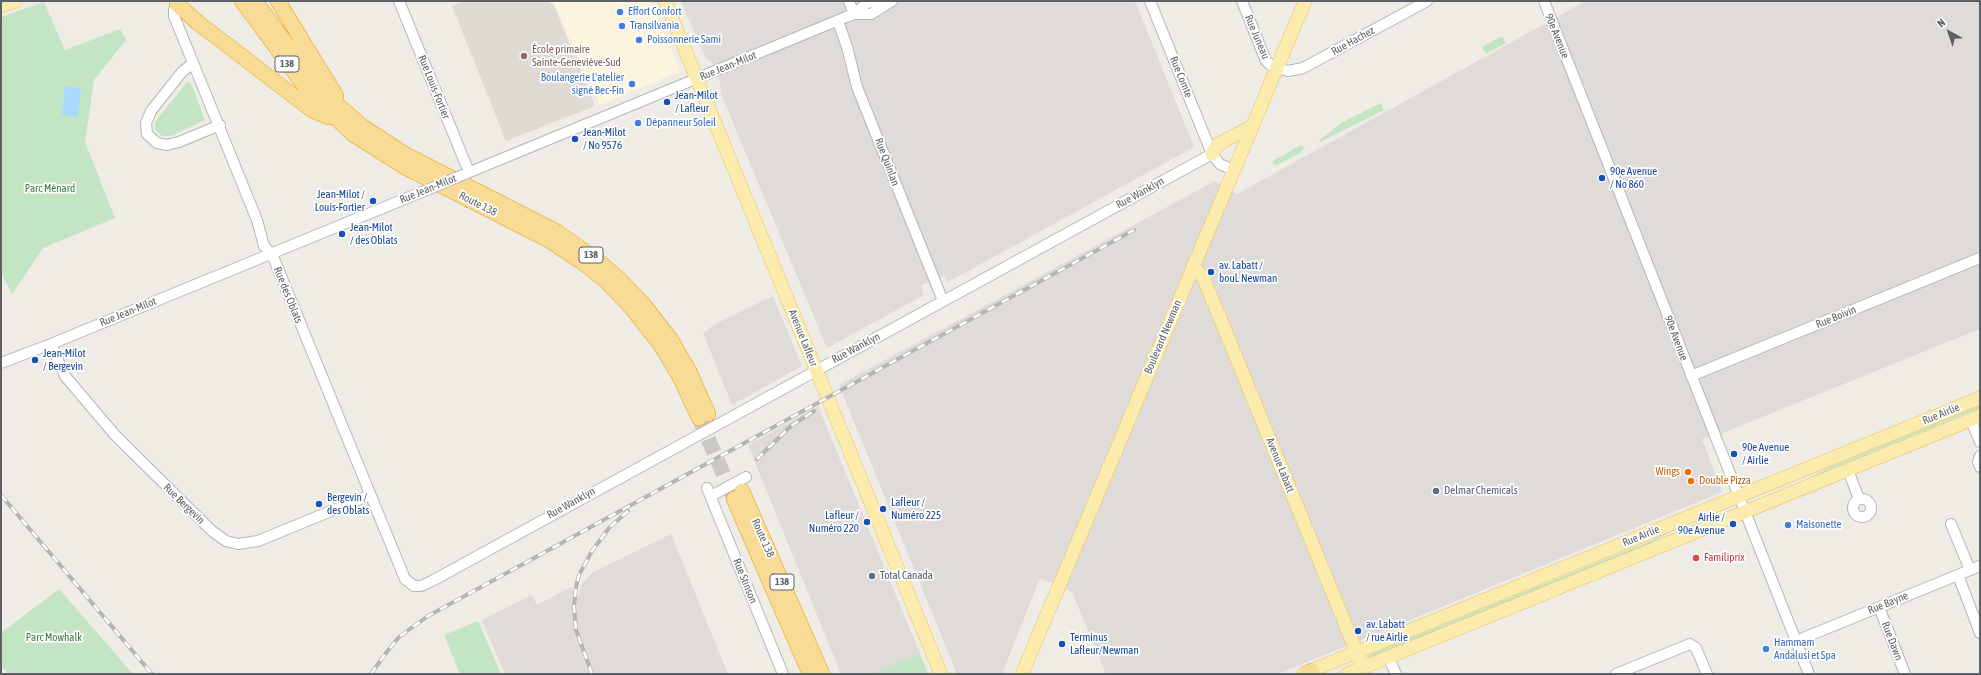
<!DOCTYPE html>
<html>
<head>
<meta charset="utf-8">
<style>
	body { margin:0 }
	#map { position:relative; width:1981px; height:675px; overflow:hidden; background:#efece6; font-family:"Asap Condensed",sans-serif }
	canvas { display:block }
	.frame { position:absolute; inset:0; border:2px solid #5d6165; pointer-events:none }
	.north { position:absolute; left:1929px; top:12px; width:40px; height:40px; -webkit-text-stroke:3px #fff; paint-order:stroke; rotate:320deg; font-size:11px; font-weight:700; line-height:16px; text-align:center; color:#5d6165 }
	.north::after { content:''; display:block; margin:auto; width:14px; height:18px; background:#5d6165; clip-path:polygon(50% 0,100% 100%,50% 72%,0 100%) }
</style>
</head>
<body>
<div id="map">
<canvas width="1981" height="675"></canvas>
<div class="frame"></div>
<div class="north">N</div>
</div>
<script>
const ctx = document.querySelector('canvas').getContext('2d');
ctx.lineJoin = 'round';
function paint(path, color) {
  ctx.fillStyle = color;
  ctx.fill(path, 'evenodd');
}
function shape(rows) {
  const path = new Path2D();
  for (const r of rows) {
    if (r.length === 3) {
      path.moveTo(r[0] + r[2], r[1]);
      path.arc(r[0], r[1], r[2], 0, 2 * Math.PI);
      continue;
    }
    path.moveTo(r[0], r[1]);
    for (let i = 2; i < r.length; i += 2) path.lineTo(r[i], r[i + 1]);
  }
  return path;
}
function trace(path, color, width, dash) {
  ctx.strokeStyle = color;
  ctx.lineWidth = width;
  ctx.lineCap = dash ? 'butt' : 'round';
  ctx.setLineDash(dash || []);
  ctx.stroke(path);
}
function write(font, color, halo, rows, align = 'center') {
  ctx.font = font + ' "Asap Condensed",sans-serif';
  ctx.lineWidth = 3.5;
  ctx.setLineDash([]);
  ctx.textBaseline = 'middle';
  ctx.strokeStyle = halo;
  ctx.fillStyle = color;
  for (const [text, x, y, turn = 0] of rows) {
    ctx.save();
    ctx.translate(x, y);
    ctx.rotate((+turn || 0) * Math.PI / 180);
    ctx.textAlign = isNaN(turn) ? turn : align;
    if (halo) ctx.strokeText(text, 0, 0);
    ctx.fillText(text, 0, 0);
    ctx.restore();
  }
}
paint(shape([
	[548,1,651,1,680,71,600,105,554,5]
]), '#fcf4dd');
paint(shape([
	[681,1,1135,1,1194,147,948,282,945,276,921,285,924,295,827,348,721,94,720,83,711,60,706,59],
	[1586,1,1980,1,1980,329,1715,436,1702,439,1722,492,1278,674,1106,674,1072,592,1040,578,1002,674,957,674,839,385,1215,181,1237,194],
	[773,296,802,366,732,405,703,333,715,324],
	[818,406,920,654,873,674,841,674,748,445],
	[671,534,728,674,505,674,482,620,532,595,537,605,571,587,575,594,579,595,582,584,592,573]
]), '#dedbd8');
paint(shape([
	[466,1,548,1,554,5,595,106,506,141,452,6]
]), '#dfdbd4');
paint(shape([
	[44,2,65,50,120,29,126,40,94,80,85,142,115,218,43,248,12,294,1,273,1,17],
	[1502,36,1506,43,1486,54,1482,47],
	[187,82,191,83,205,120,171,136,162,136,155,130,155,122],
	[1381,103,1384,110,1320,142,1319,140,1343,122],
	[1301,145,1305,147,1300,153,1277,165,1273,164,1273,161],
	[1980,406,1980,408,1802,481,1835,465],
	[1681,526,1649,544,1369,658,1368,655,1648,542],
	[59,589,133,674,8,674,1,666,1,633],
	[478,621,501,674,460,674,444,635],
	[920,654,928,674,873,674,873,673]
]), '#c4e5c3');
paint(shape([
	[65,86,81,88,78,117,62,115]
]), '#aadafb');
trace(shape([
	[699,418,733,496]
]), '#cac9c6', 15, [15, 8]);
const minor = shape([
	[399,1,469,172],
	[849,1,854,14],
	[1150,1,1212,154,1220,164,1233,170],
	[1242,1,1266,61,1273,67,1288,71,1303,68,1427,1],
	[1544,1,1809,674],
	[177,4,174,10,174,16,257,220,264,246,272,254,405,579,414,586,421,586,432,581,1212,154],
	[854,14,871,14,892,1],
	[838,21,847,47,857,87,943,301],
	[193,63,182,72,151,111,146,123,147,134,157,143,167,145,179,142,220,125],
	[465,174,846,17,854,14,867,3,876,1],
	[51,344,65,376,115,435,212,531,226,541,238,544,258,541,370,495],
	[1,363,51,344,429,189],
	[1691,376,1980,258],
	[1971,420,1980,442],
	[1980,456,1978,462,1980,467],
	[1848,470,1859,499],
	[707,488,783,674],
	[711,496,746,477],
	[1862,508,9],
	[1951,524,1970,570],
	[1958,575,1980,633],
	[1879,607,1905,674],
	[1796,641,1980,566],
	[1388,657,1396,674],
	[1616,674,1690,644,1696,648,1707,674]
]);
const major = shape([
	[665,1,941,674],
	[1,6,16,1],
	[1212,154,1218,144,1251,127],
	[1193,265,1204,279,1360,660],
	[1022,674,1305,1],
	[1303,674,1980,398],
	[1347,674,1980,416]
]);
const highway = shape([
	[242,1,304,85,327,110,354,135,405,167,549,240,582,262,605,280,631,307,661,345,680,377,699,418],
	[255,1,309,75,332,100,363,127,406,155,557,232,597,260,618,278,643,304,671,340,689,371,708,414],
	[278,1,336,96],
	[177,4,197,22,312,110,329,117],
	[742,491,822,674],
	[734,499,810,674],
	[1306,674,1312,671]
]);
trace(minor, '#b3b6ba', 12);
trace(major, '#ebc063', 14);
trace(highway, '#e99d0b', 16);
trace(minor, '#fff', 10);
trace(major, '#fbecae', 13);
trace(highway, '#f8db94', 15);
const rail = shape([
	[757,459,791,426,814,411],
	[1,495,152,674],
	[371,674,386,653,399,637,428,616,1134,230],
	[592,674,576,630,574,607,576,587,579,575,592,551,609,528,628,511]
]);
trace(rail, '#b4b5b5', 4);
trace(rail, '#fff', 2.5, [8]);
const minorBridge = shape([
	[429,189,465,174]
]);
trace(minorBridge, '#b3b6ba', 12, []);
trace(minorBridge, '#fff', 10);
for (const [x, y, r, color] of [
	[620,12,4,"#3f7fe0"],
	[622,26,4,"#3f7fe0"],
	[639,40,4,"#3f7fe0"],
	[524,56,4,"#8d6e63"],
	[632,84,4,"#3f7fe0"],
	[667,102,4,"#1a4fb4"],
	[638,123,4,"#3f7fe0"],
	[575,139,4,"#1a4fb4"],
	[1602,178,4,"#1a4fb4"],
	[373,201,4,"#1a4fb4"],
	[342,234,4,"#1a4fb4"],
	[1211,272,4,"#1a4fb4"],
	[35,360,4,"#1a4fb4"],
	[1734,454,4,"#1a4fb4"],
	[1688,472,4,"#e8710a"],
	[1691,481,4,"#e8710a"],
	[1436,491,4,"#5c6f8a"],
	[319,504,4,"#1a4fb4"],
	[883,509,4,"#1a4fb4"],
	[867,522,4,"#1a4fb4"],
	[1733,524,4,"#1a4fb4"],
	[1788,525,4,"#3f7fe0"],
	[1696,558,4,"#e0444e"],
	[872,576,4,"#5c6f8a"],
	[1358,631,4,"#1a4fb4"],
	[1062,644,4,"#1a4fb4"],
	[1766,649,4,"#3f7fe0"]
]) {
  const dot = new Path2D();
  dot.arc(x, y, r, 0, 2 * Math.PI);
  ctx.fillStyle = color;
  ctx.fill(dot);
  trace(dot, '#fff', 1.5);
}
for (const [x, y, w] of [
	[287,64,24],
	[591,255,24],
	[782,582,24]
]) {
  const box = new Path2D();
  box.roundRect(x - w / 2, y - 8, w, 16, 3);
  ctx.fillStyle = '#fff';
  ctx.fill(box);
  trace(box, '#5d6165', 1);
}
write('bold 10px', '#5d6165', null, [
	["138",287,64],
	["138",591,255],
	["138",782,582]
]);
write('11px', '#366cbe', '#fff', [
	["Effort Confort",628,12],
	["Transilvania",630,26],
	["Poissonnerie Sami",647,40],
	["Boulangerie L'atelier",624,78,"right"],
	["signé Bec-Fin",624,91,"right"],
	["Dépanneur Soleil",646,123],
	["Maisonette",1796,525],
	["Hammam",1774,643],
	["Andalusi et Spa",1774,656]
], 'left');
write('11px', '#5d6165', '#fff', [
	["90e Avenue",1557,36,68],
	["Rue Juneau",1257,37,67],
	["Rue Hachez",1353,41,-29],
	["Rue Jean-Milot",728,66,-22],
	["Rue Comte",1181,77,68],
	["Rue Louis-Fortier",434,87,68],
	["Rue Quinlan",887,162,69],
	["Rue Jean-Milot",428,189,-22],
	["Rue Wanklyn",1140,193,-29],
	["Route 138",478,204,27],
	["Rue des Oblats",288,295,68],
	["Rue Jean-Milot",128,312,-22],
	["Rue Boivin",1836,317,-22],
	["Boulevard Newman",1163,337,-67],
	["Avenue Lafleur",803,338,68],
	["90e Avenue",1676,338,69],
	["Rue Wanklyn",856,348,-28],
	["Rue Airlie",1941,414,-22],
	["Avenue Labatt",1280,465,68],
	["Rue Wanklyn",571,503,-29],
	["Rue Bergevin",184,504,44],
	["Rue Airlie",1641,536,-22],
	["Route 138",763,538,66],
	["Rue Stinson",745,581,68],
	["Rue Bayne",1888,603,-22],
	["Rue Dawn",1892,641,69]
]);
write('11px', '#785e54', '#fff', [
	["École primaire",532,50],
	["Sainte-Geneviève-Sud",532,63]
], 'left');
write('11px', '#164399', '#fff', [
	["Jean-Milot",675,96],
	["/ Lafleur",675,109],
	["Jean-Milot",583,133],
	["/ No 9576",583,146],
	["90e Avenue",1610,172],
	["/ No 860",1610,185],
	["Jean-Milot /",365,195,"right"],
	["Louis-Fortier",365,208,"right"],
	["Jean-Milot",350,228],
	["/ des Oblats",350,241],
	["av. Labatt /",1219,266],
	["boul. Newman",1219,279],
	["Jean-Milot",43,354],
	["/ Bergevin",43,367],
	["90e Avenue",1742,448],
	["/ Airlie",1742,461],
	["Bergevin /",327,498],
	["des Oblats",327,511],
	["Lafleur /",891,503],
	["Numéro 225",891,516],
	["Lafleur /",859,516,"right"],
	["Numéro 220",859,529,"right"],
	["Airlie /",1725,518,"right"],
	["90e Avenue",1725,531,"right"],
	["av. Labatt",1366,625],
	["/ rue Airlie",1366,638],
	["Terminus",1070,638],
	["Lafleur/Newman",1070,651]
], 'left');
write('11px', '#39813a', '#fff', [
	["Parc Ménard",50,189],
	["Parc Mowhalk",54,638]
]);
write('11px', '#c56008', '#fff', [
	["Wings",1680,472],
	["Double Pizza",1699,481,"left"]
], 'right');
write('11px', '#4e5e75', '#fff', [
	["Delmar Chemicals",1444,491],
	["Total Canada",880,576]
], 'left');
write('11px', '#be3a42', '#fff', [
	["Familiprix",1704,558]
], 'left');
</script>
</body>
</html>
